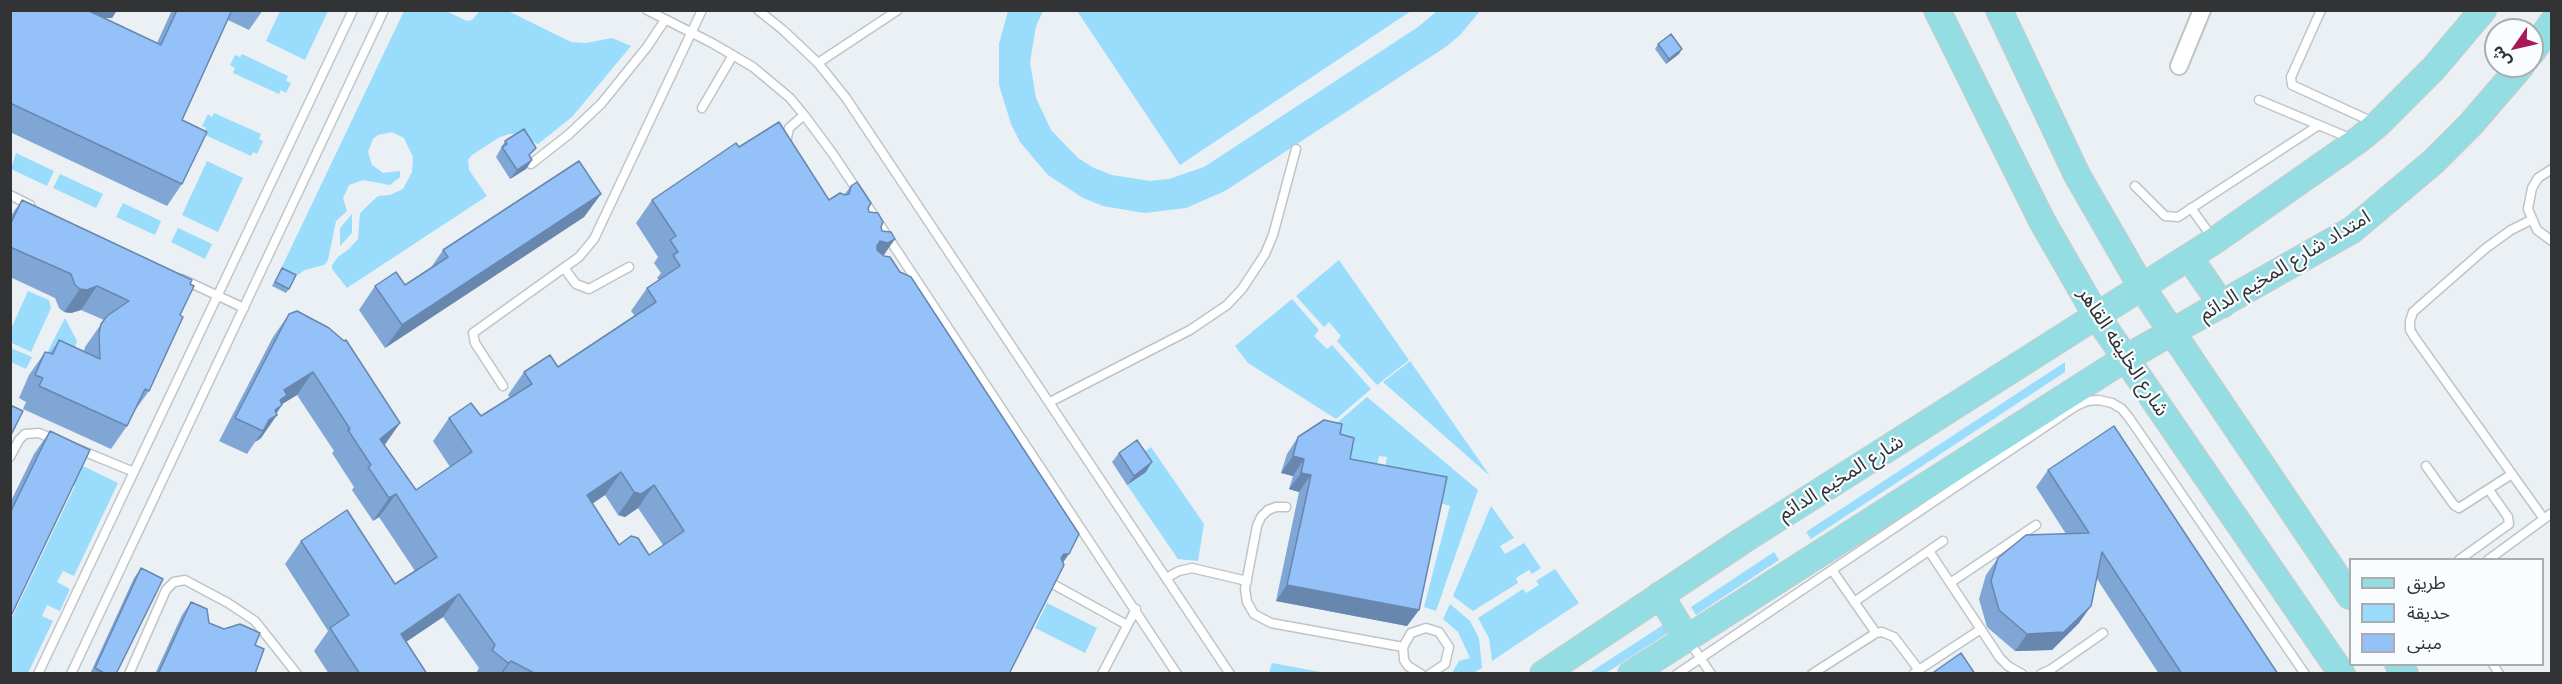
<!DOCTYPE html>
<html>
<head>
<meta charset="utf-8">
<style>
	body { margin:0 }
	#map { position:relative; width:2562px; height:684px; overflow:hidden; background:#eaf0f3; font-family:"IBM Plex Sans","Noto Sans Arabic",sans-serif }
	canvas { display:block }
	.frame { position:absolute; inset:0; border:12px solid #313334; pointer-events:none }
	.legend { position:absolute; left:2349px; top:558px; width:195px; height:108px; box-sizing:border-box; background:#fafdff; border:2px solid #aaacae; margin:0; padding:8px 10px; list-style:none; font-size:18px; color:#313334 }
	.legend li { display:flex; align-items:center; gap:12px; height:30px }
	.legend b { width:30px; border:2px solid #aaacae }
	.north { position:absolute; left:2484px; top:18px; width:60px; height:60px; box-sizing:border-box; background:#fafdff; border:2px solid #aaacae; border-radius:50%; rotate:236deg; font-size:16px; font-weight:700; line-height:24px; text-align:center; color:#313334 }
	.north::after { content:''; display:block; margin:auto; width:21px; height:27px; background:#a81958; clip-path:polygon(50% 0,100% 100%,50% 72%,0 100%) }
</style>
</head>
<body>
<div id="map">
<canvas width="2562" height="684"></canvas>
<div class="frame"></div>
<ul class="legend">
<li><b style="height:8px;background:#94dee3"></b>طريق</li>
<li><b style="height:16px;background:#9adcfb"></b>حديقة</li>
<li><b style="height:16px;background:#95c1f9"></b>مبنى</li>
</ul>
<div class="north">ش</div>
</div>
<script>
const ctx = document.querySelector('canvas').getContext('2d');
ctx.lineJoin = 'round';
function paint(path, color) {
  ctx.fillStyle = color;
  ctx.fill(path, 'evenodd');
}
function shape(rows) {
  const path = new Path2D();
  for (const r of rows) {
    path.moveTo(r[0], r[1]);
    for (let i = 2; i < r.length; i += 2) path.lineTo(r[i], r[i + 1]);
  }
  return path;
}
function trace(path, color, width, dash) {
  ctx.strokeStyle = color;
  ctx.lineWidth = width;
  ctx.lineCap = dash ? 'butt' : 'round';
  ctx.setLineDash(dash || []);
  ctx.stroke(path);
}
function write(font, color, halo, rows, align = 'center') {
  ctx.font = font + ' "IBM Plex Sans","Noto Sans Arabic",sans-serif';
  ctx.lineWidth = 4.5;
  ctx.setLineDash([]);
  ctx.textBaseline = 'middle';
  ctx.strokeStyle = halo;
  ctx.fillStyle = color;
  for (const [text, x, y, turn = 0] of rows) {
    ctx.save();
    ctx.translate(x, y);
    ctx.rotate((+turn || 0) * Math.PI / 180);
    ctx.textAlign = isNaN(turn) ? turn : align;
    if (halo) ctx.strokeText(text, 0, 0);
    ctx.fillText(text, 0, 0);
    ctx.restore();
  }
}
paint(shape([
	[280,11,328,11,305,60,266,41],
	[404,11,446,11,467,21,472,20,480,11,508,11,571,42,586,43,612,38,631,46,572,117,538,144,518,134,510,134,500,137,472,155,468,160,469,170,487,196,347,288,332,269,332,265,338,257,349,249,358,239,360,213,378,196,390,195,403,189,412,172,413,157,404,138,392,132,378,135,373,139,368,152,372,165,383,173,400,171,400,177,390,185,363,180,349,185,343,198,347,211,336,221,328,260,324,265,305,270,292,279,279,273],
	[1008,11,1043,11,1036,26,1030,62,1036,98,1051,130,1078,158,1094,168,1112,175,1150,181,1169,179,1204,167,1418,27,1437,11,1480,11,1460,35,1447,46,1225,191,1186,208,1144,213,1103,206,1083,198,1048,175,1020,142,1011,124,999,85,999,44],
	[1077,11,1411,11,1180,165],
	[242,54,288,76,286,81,291,83,286,93,281,90,279,94,233,73,235,68,230,65,235,55,240,57],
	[214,113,261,134,259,139,263,141,257,154,253,152,251,156,203,134,206,128,202,126,208,114,212,117],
	[16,153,54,171,47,186,11,169],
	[207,161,243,178,218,232,182,215],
	[60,174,103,194,96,208,53,188],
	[123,203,161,221,155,235,116,217],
	[352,214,352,233,340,246,340,228],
	[178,228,212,244,205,259,171,242],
	[1339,260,1409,360,1377,385,1337,341,1341,336,1329,322,1324,327,1296,296],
	[28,291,49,300,51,308,31,352,10,342,11,329],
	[1292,299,1319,330,1314,336,1327,349,1332,345,1371,389,1336,419,1248,363,1235,346],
	[65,318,77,341,75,347,46,355],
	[11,348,32,357,26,369,11,362],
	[1410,361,1490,476,1383,382],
	[2065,362,2065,372,1811,539,1806,532],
	[1367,397,1478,490,1436,611,1424,607,1450,506,1382,483,1387,457,1379,456,1374,482,1338,475,1338,422],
	[1151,447,1204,524,1198,561,1178,559,1127,485,1145,472,1136,458],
	[79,464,118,483,74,576,63,571,57,582,70,589,60,611,47,605,42,616,53,621,28,673,11,673,10,622,75,486,69,483],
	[1491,506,1514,538,1500,546,1505,554,1524,543,1541,568,1532,574,1529,570,1516,578,1518,583,1473,611,1453,596],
	[1774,552,1779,560,1696,615,1691,607],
	[1555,569,1579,603,1492,661,1489,638,1478,618,1523,589,1526,593,1539,585,1536,581],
	[1047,603,1097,628,1085,653,1035,628],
	[1450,604,1470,621,1479,638,1482,668,1473,673,1452,673,1459,661,1470,658,1458,632,1443,619],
	[1663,625,1668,633,1606,673,1589,673],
	[1272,663,1326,673,1269,673]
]), '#9adcfb');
const service = shape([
	[647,10,712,43,753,67,790,98,804,115,833,154,1177,674],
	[758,10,783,30,818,63,846,98,1230,674],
	[2321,10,2291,77,2292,85,2375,123],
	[818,63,898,10],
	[2259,100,2352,139],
	[702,108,733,55],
	[786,143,789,128,804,115],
	[531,164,568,135,601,104,647,47,665,20],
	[2552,169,2538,178,2532,188,2528,209,2537,230,2552,241],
	[2135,186,2165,216,2178,217,2319,125],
	[10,195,30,205],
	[2191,208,2214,240],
	[2531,220,2511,230,2486,248,2413,312,2410,321,2410,330,2415,338,2544,519],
	[564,268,576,284,589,289,629,267],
	[182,279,244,308],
	[503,386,475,343,473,333,579,257,594,239,702,10],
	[1050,402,1190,330,1227,305,1242,289,1265,254,1273,235,1296,149],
	[78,449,134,472],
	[10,457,19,440,25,434,39,433,55,440],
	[2426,466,2454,505,2459,508,2512,474],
	[1286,507,1276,507,1268,510,1261,517,1257,526,1245,589,1247,602,1254,614,1271,623,1403,647],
	[1929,551,2000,658,2008,666,2022,674],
	[2459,560,2509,524,2508,517,2489,490],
	[2488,560,2552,513],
	[1832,570,1876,633],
	[1166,578,1179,571,1192,568,1247,581],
	[1051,583,1127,625],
	[1950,583,2036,525],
	[1854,602,1943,541],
	[1689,641,1711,674],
	[2493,664,2499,674],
	[1914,673,1981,629],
	[38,674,353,10],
	[71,674,384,10],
	[129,674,166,590,174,582,185,580,228,603,255,621,297,674],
	[1102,674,1136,609],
	[1421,674,1408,666,1404,660,1403,647,1411,633,1426,628,1439,632,1449,647,1445,664,1430,674],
	[1677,674,2076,406,2087,401,2099,400,2112,403,2122,409,2130,419,2305,674],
	[1812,674,1876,633,1882,632,1894,637,1919,670],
	[2041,674,2050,670,2103,633]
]);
const minor = shape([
	[2179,66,2202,10]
]);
const primary = shape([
	[1937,10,2042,221,2096,315,2342,674],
	[1999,10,2077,175,2141,286,2350,596],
	[2532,52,2552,23],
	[2189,257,2222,305],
	[1660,595,1686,637],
	[2398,664,2405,674],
	[1543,674,1742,541,2214,241,2357,141,2378,124,2434,68,2483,10],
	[1631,674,2126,358,2352,230,2433,162,2471,124,2521,66]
]);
trace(service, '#bfc4c7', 11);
trace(minor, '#bfc4c7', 20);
trace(primary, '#c9caca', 28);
trace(service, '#fff', 8);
trace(minor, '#fff', 16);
trace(primary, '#94dee3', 26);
paint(shape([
	[10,10,117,10,112,18,103,18,157,43,172,10,263,10,249,30,228,20,182,120,182,184,167,206,10,132],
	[1658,44,1679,54,1666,64,1655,49],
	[505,141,530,157,532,160,526,169,510,179,496,157],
	[739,147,829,200,844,195,851,186,868,208,869,212,881,227,882,231,895,239,883,255,1063,563,1009,674,477,674,476,673,479,668,443,617,406,642,427,674,329,674,314,651,328,631,285,564,301,541,395,584,415,571,379,517,373,521,352,490,354,487,332,453,334,451,297,395,282,404,261,438,255,442,247,454,219,441,273,337,289,314,400,423,384,445,416,490,450,467,433,441,449,418,481,416,510,398,508,395,524,372,558,367,635,316,631,311,647,288,659,280,657,278,661,273,654,263,658,257,636,223,652,200],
	[605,495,618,515,625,517,638,508,663,545,649,555,619,545,592,504],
	[601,194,584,217,385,348,359,310,375,286,405,285,430,269,443,250],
	[22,200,190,284,180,315,149,391,133,413,127,426,111,449,23,409,26,402,19,398,29,375,45,352,50,353,59,340,84,351,85,347,104,320,81,310,71,313,64,312,59,308,55,298,10,277,10,217],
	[282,268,289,289,286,293,272,286],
	[50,431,10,618,10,503,34,454],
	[1340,434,1350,459,1419,610,1407,626,1276,601,1299,492,1289,489,1293,476,1281,473,1287,454,1298,437],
	[1119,453,1146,472,1127,485,1112,462],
	[2048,470,2278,674,2159,674,2097,579,2079,623,2052,650,2015,651,1987,627,1979,599,1986,575,1998,558,2066,534,2036,487],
	[141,568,116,674,90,674,134,578],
	[191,602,209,623,255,645,255,674,155,674,182,615]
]), '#80a6d6');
paint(shape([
	[50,10,117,10,112,18,44,19],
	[1682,49,1679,54,1666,64,1669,59],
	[532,160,526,169,510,179,517,170],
	[601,194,584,217,385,348,402,325],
	[895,239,879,262,864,264,880,241],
	[97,286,81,310,71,313,64,312,80,289],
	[313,372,297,395,279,406,282,405,274,417,277,415,261,438,255,442,263,431,284,390],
	[400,423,384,446,380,439],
	[1293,456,1304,459,1293,476,1281,473],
	[1152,462,1146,472,1127,485,1134,476],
	[621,472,605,495,571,518,587,495],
	[1301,473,1311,475,1299,492,1289,489],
	[654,485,638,508,625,517,618,515,634,492],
	[396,494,379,517,373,521,389,498],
	[1064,554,1069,554,1053,577,1061,558],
	[1287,585,1419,610,1407,626,1276,601],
	[459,594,443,617,385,656,401,634],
	[2091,606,2079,623,2052,650,2015,651,2027,634],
	[511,661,502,674,500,674,508,663]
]), '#6887ae');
const building = shape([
	[10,10,87,10,161,45,177,10,232,10,182,120,207,132,182,184,10,103,10,10],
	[1671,34,1682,49,1669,59,1658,44,1671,34],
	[779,122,829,200,840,193,845,195,849,194,851,186,857,182,871,203,868,208,869,212,878,213,883,222,881,227,882,231,891,232,895,239,888,243,880,241,877,246,877,250,884,256,890,257,900,272,911,277,1079,534,1069,554,1064,554,1061,558,1064,565,1009,674,536,674,511,661,508,663,492,650,495,645,459,594,401,634,427,674,360,674,330,628,349,615,301,541,347,510,395,584,437,557,396,494,389,498,368,467,371,465,348,430,350,429,313,372,284,390,287,395,280,400,282,405,275,410,277,415,269,420,263,431,235,418,289,314,297,311,329,328,344,341,346,340,400,423,380,439,416,490,472,452,449,418,471,403,481,416,532,384,524,372,550,355,558,367,656,302,647,288,680,266,673,255,678,252,670,240,676,236,652,200,736,143,739,147,779,122],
	[621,472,634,492,641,494,654,485,684,531,649,555,638,538,631,536,619,545,587,495,621,472],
	[524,129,536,148,529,155,532,160,517,170,502,147,507,144,505,141,524,129],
	[579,161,601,194,402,325,375,286,396,272,405,285,448,257,443,250,579,161],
	[22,200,192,280,190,284,194,286,180,315,183,317,149,391,145,389,127,426,39,386,43,378,35,375,45,352,53,354,59,340,100,359,99,333,101,324,107,316,129,301,97,286,87,290,80,289,75,285,71,274,10,247,10,225,22,200],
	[282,268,296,275,289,289,275,282,282,268],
	[10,405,23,411,10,437,10,405],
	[1324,420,1342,424,1340,434,1354,438,1350,459,1447,477,1419,610,1287,585,1311,475,1301,473,1304,459,1293,456,1298,437,1324,420],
	[2114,426,2278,674,2182,674,2102,552,2091,606,2064,632,2027,634,1999,610,1991,581,1998,558,2026,535,2089,533,2048,470,2114,426],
	[50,431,90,450,10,618,10,513,50,431],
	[1137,440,1152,462,1134,476,1119,453,1137,440],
	[141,568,163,579,116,674,106,674,95,668,141,568],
	[191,602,207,609,209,623,224,629,240,624,260,633,255,645,264,649,255,674,158,674,191,602],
	[1961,653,1975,674,1931,674,1961,653]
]);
paint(building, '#95c1f9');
trace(building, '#6887ae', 1.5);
write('20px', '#313334', '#fafdff', [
	["امتداد شارع المخيم الدائم",2285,266,-31],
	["شارع الخليفه القاهر",2123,352,57],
	["شارع المخيم الدائم",1841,478,-32]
]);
</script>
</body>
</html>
